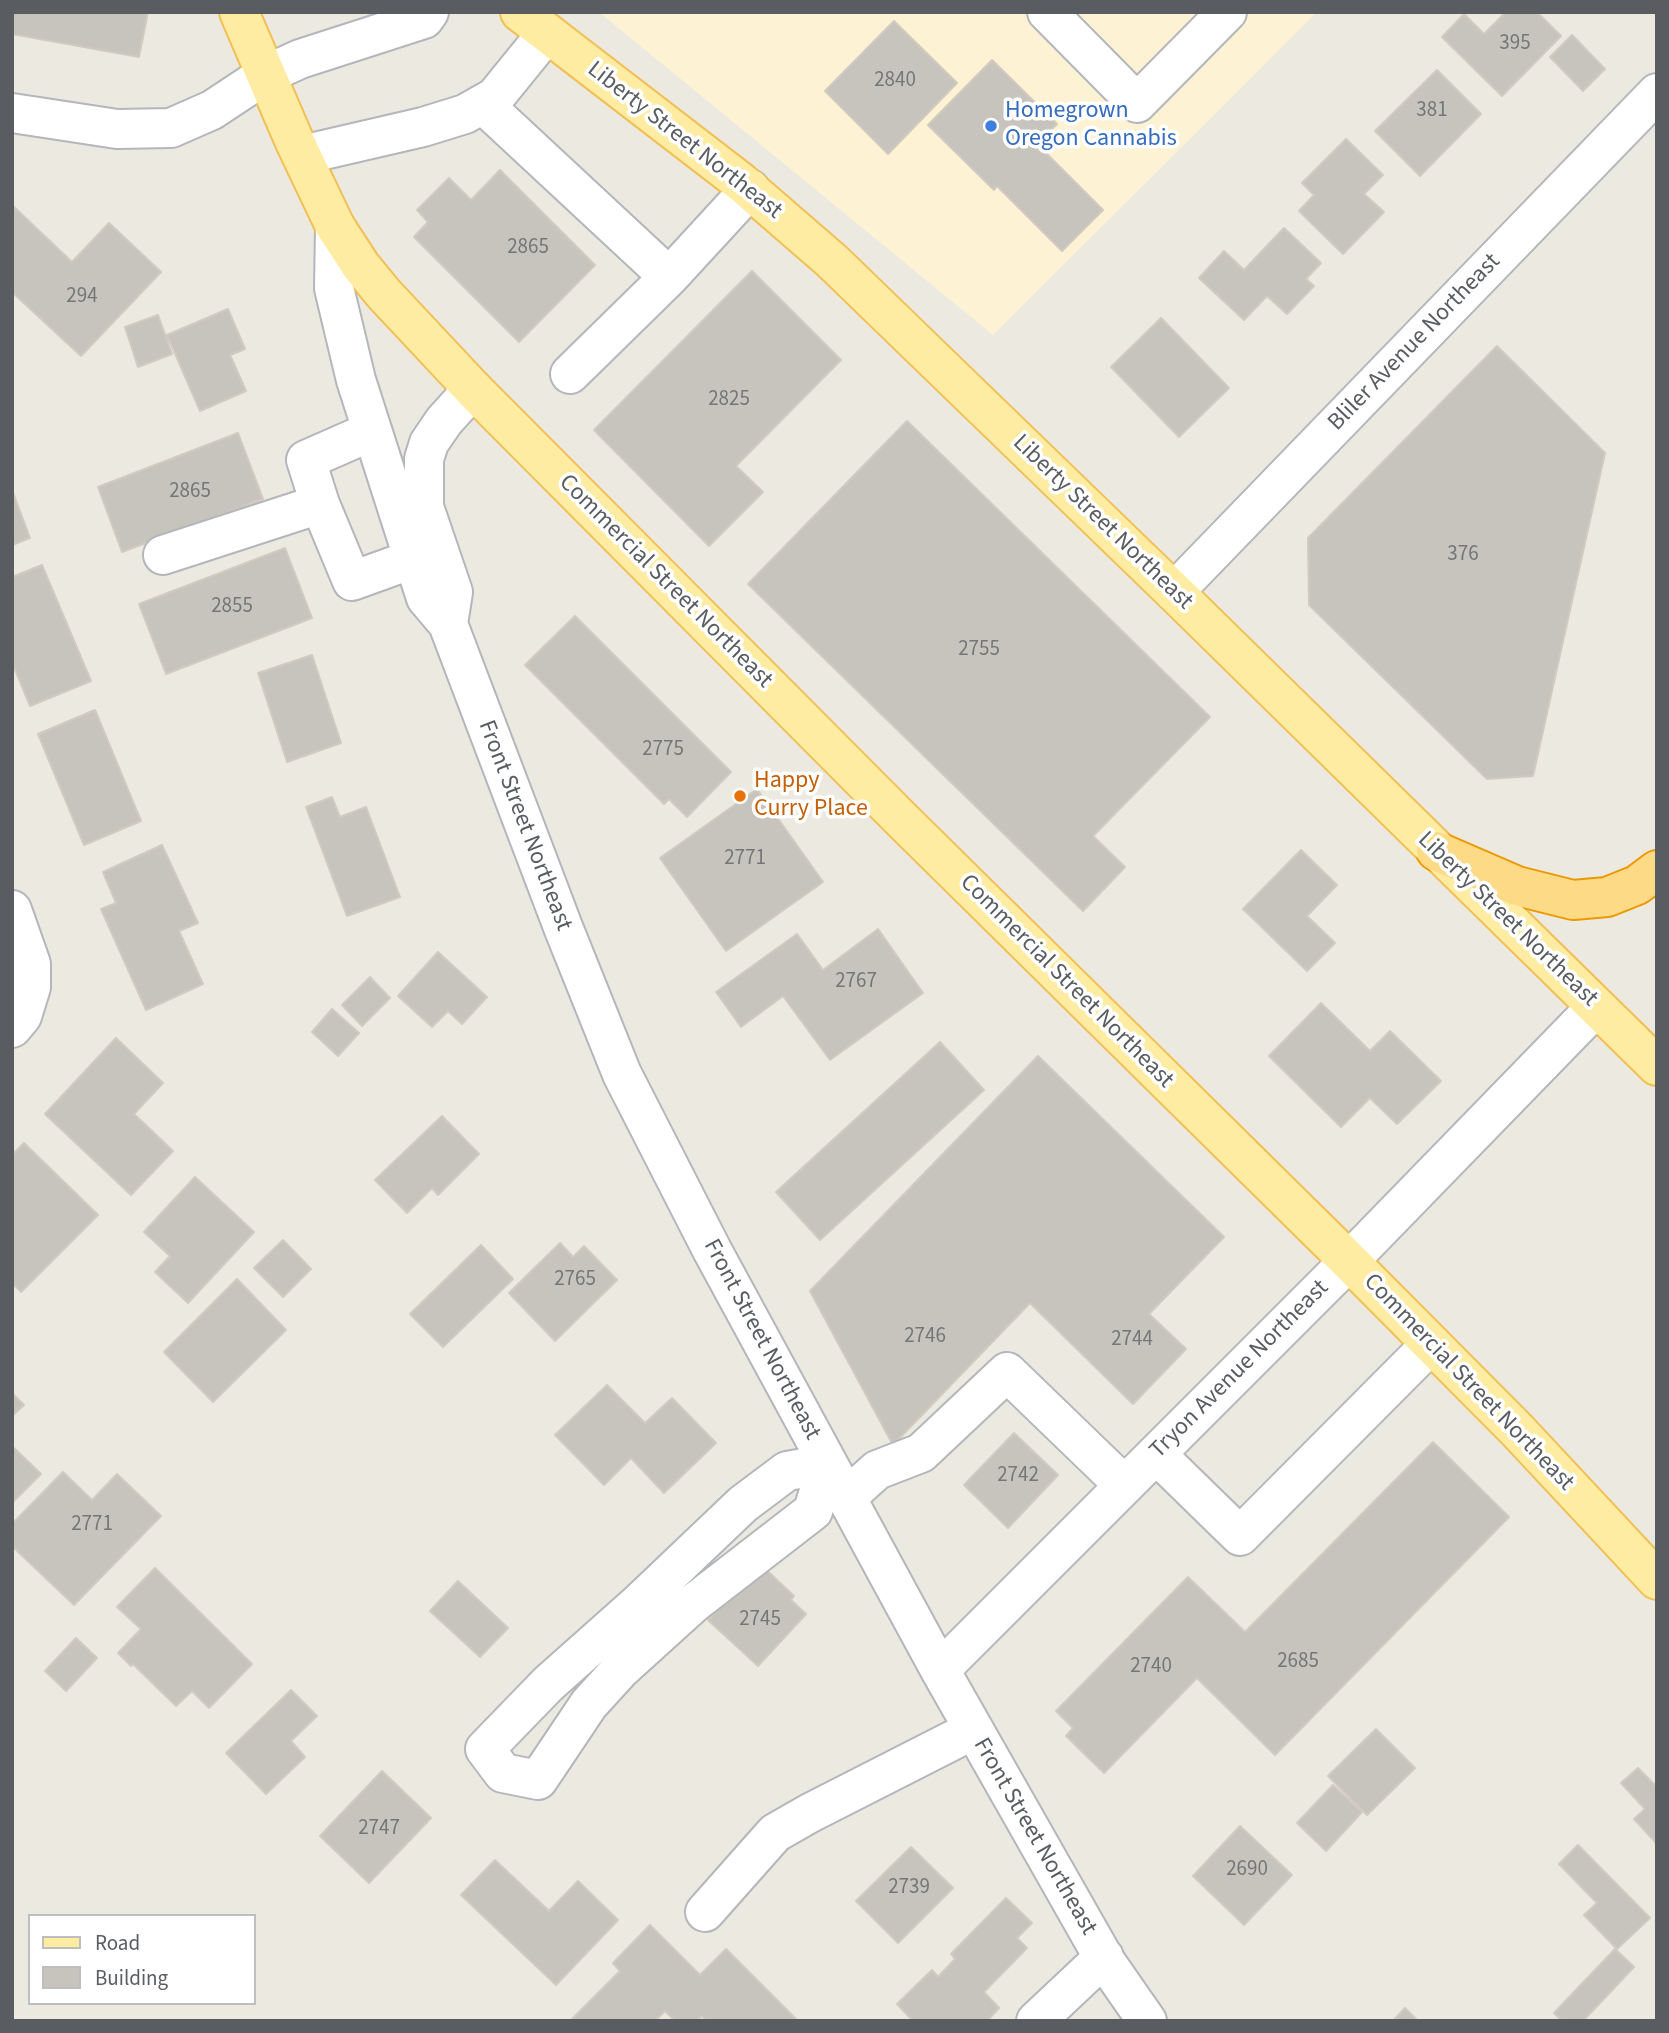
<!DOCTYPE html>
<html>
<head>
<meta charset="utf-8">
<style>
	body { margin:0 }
	#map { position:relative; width:1669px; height:2033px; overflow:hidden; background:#ece9e0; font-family:"Source Sans 3",sans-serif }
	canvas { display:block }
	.frame { position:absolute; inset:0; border:14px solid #595d62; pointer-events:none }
	.legend { position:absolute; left:28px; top:1914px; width:228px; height:91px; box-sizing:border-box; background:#fff; border:2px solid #bdbec0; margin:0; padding:9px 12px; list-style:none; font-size:21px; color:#595d62 }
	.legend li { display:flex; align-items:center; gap:14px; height:35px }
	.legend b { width:35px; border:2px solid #bdbec0 }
</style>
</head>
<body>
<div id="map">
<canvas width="1669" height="2033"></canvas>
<div class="frame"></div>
<ul class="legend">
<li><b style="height:9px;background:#ffeca3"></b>Road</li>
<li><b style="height:19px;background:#c7c4be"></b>Building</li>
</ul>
</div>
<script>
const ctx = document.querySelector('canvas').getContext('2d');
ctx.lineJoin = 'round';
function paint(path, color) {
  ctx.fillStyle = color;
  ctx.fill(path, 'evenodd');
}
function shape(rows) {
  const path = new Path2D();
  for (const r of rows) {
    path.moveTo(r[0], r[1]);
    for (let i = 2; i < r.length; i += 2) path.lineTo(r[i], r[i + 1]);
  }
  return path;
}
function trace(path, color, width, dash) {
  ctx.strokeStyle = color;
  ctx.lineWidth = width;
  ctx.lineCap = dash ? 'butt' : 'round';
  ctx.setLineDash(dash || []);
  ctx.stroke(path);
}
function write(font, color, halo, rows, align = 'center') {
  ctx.font = font + ' "Source Sans 3",sans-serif';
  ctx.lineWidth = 7;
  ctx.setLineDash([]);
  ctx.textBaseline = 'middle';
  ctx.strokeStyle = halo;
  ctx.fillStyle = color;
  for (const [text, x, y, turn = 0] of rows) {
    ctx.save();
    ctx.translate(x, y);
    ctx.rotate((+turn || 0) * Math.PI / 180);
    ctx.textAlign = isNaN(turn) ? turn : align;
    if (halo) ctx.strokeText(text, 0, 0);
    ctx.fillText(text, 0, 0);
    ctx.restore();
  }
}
paint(shape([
	[599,12,1317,12,993,335]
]), '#fef2d4');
const building = shape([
	[12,12,148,12,139,57,12,34,12,12],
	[1501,12,1537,12,1561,36,1502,96,1442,37,1464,14,1484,34,1503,15,1501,12],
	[894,21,957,83,888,154,825,91,894,21],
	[1572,35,1605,69,1583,91,1550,57,1572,35],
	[992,60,1057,124,1037,144,1103,210,1062,251,997,186,994,190,928,125,992,60],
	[1437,70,1481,114,1420,176,1375,131,1437,70],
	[1346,139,1383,175,1364,194,1384,212,1343,254,1299,211,1314,195,1302,183,1346,139],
	[500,170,595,265,519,342,414,237,428,222,417,210,449,178,471,200,500,170],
	[12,205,72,262,109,223,161,272,81,356,12,292,12,205],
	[1284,228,1321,263,1306,279,1314,286,1287,314,1267,296,1244,320,1199,278,1224,251,1244,270,1284,228],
	[752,271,841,360,736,466,763,492,709,546,594,430,752,271],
	[228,309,245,349,230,355,246,391,200,411,167,335,228,309],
	[158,315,172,354,138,367,125,327,158,315],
	[1161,318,1229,388,1179,437,1111,367,1161,318],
	[1497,346,1605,453,1533,776,1487,779,1309,605,1308,538,1497,346],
	[907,421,1210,717,1093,836,1125,867,1083,911,748,584,907,421],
	[238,433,263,499,122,552,98,487,238,433],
	[12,490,30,538,12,545,12,490],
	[285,548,312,618,166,674,139,604,285,548],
	[42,565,91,681,30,706,12,662,12,577,42,565],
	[575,616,731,772,687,817,669,799,664,804,525,665,575,616],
	[312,655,341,743,287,762,258,673,312,655],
	[95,710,141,821,84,845,38,734,95,710],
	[757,789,823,882,726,951,660,858,757,789],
	[332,797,340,817,366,807,400,897,347,916,306,807,332,797],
	[162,845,198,923,179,931,203,984,146,1010,101,909,116,903,103,872,162,845],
	[1301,850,1337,885,1307,916,1335,943,1307,971,1243,909,1301,850],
	[878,929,923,993,830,1060,783,996,741,1027,716,992,797,934,823,970,878,929],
	[438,952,487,997,462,1024,448,1011,432,1027,398,996,438,952],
	[370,977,390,998,362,1026,342,1005,370,977],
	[1321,1003,1370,1051,1390,1031,1441,1081,1397,1124,1370,1098,1341,1127,1269,1056,1321,1003],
	[332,1009,359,1033,338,1056,312,1032,332,1009],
	[116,1038,163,1083,134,1114,173,1151,131,1195,45,1114,116,1038],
	[940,1042,984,1090,820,1240,776,1192,940,1042],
	[1038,1056,1224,1237,1149,1314,1186,1349,1133,1404,1030,1303,893,1445,810,1291,1038,1056],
	[442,1116,479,1154,438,1195,432,1188,407,1213,375,1180,442,1116],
	[24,1143,98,1215,21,1292,12,1283,12,1155,24,1143],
	[195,1177,254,1232,188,1303,155,1272,170,1256,144,1232,195,1177],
	[283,1240,311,1269,283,1297,254,1268,283,1240],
	[560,1243,573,1257,584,1246,617,1280,555,1341,509,1293,560,1243],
	[481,1245,513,1279,443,1347,410,1314,481,1245],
	[237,1279,286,1330,213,1402,164,1352,237,1279],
	[607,1385,645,1423,672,1398,716,1443,664,1493,631,1458,604,1485,555,1435,607,1385],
	[12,1393,24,1405,12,1416,12,1393],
	[1014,1433,1058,1475,1008,1528,964,1485,1014,1433],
	[1433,1442,1509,1517,1275,1755,1197,1678,1104,1773,1066,1736,1073,1728,1056,1711,1188,1577,1245,1632,1433,1442],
	[12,1446,41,1474,12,1503,12,1446],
	[63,1472,92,1500,117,1474,161,1516,74,1605,12,1546,12,1524,63,1472],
	[760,1564,794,1596,791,1600,806,1614,758,1666,708,1620,760,1564],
	[155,1568,252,1664,209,1708,192,1691,176,1706,133,1664,131,1666,118,1653,141,1629,117,1607,155,1568],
	[458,1581,508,1628,480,1657,430,1611,458,1581],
	[76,1638,97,1658,66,1691,45,1671,76,1638],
	[291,1690,317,1716,291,1741,305,1757,266,1794,226,1753,291,1690],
	[1376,1729,1415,1768,1367,1815,1328,1776,1376,1729],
	[1638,1768,1657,1787,1657,1844,1634,1819,1645,1809,1621,1783,1638,1768],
	[382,1771,431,1818,369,1883,320,1836,382,1771],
	[1333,1785,1362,1812,1326,1851,1297,1823,1333,1785],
	[1240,1826,1292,1875,1244,1925,1193,1876,1240,1826],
	[1578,1845,1650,1918,1617,1949,1584,1915,1597,1903,1559,1864,1578,1845],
	[911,1847,953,1888,898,1943,856,1901,911,1847],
	[495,1860,549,1911,578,1881,618,1920,556,1985,461,1895,495,1860],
	[1006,1898,1032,1923,1017,1938,1027,1948,984,1992,999,2008,987,2021,913,2021,897,2004,932,1970,938,1977,955,1959,951,1954,1006,1898],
	[650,1925,700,1975,726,1949,798,2021,706,2021,702,2016,697,2021,675,2021,665,2011,655,2021,574,2021,572,2019,620,1971,613,1963,650,1925],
	[1615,1949,1634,1967,1583,2021,1562,2021,1554,2013,1615,1949],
	[1405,2008,1418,2021,1393,2021,1405,2008]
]);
paint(building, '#c7c4be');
trace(building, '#d1cabf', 2);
const minor = shape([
	[1047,12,1137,103,1227,12],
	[483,104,669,277,750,189],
	[12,113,117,129,171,128,212,110,265,75,300,59,424,19,429,12],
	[302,155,423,127,465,114,495,97,547,33],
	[335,226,334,288,356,380,426,598,448,624,563,927,622,1074,712,1250,940,1670,1106,1962,1147,2021],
	[570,374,669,277],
	[320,504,352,581,413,559],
	[163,555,320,504,306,460,372,431],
	[1174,592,1657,93],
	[448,624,453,592,424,507,424,459,429,443,444,421,473,389],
	[12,910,31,964,31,987,22,1016,12,1028],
	[1156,1454,1240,1536,1431,1344],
	[827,1464,813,1511,694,1603,620,1670,589,1704,538,1780,503,1773,485,1749,548,1684,638,1604,743,1504,787,1471,827,1464],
	[846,1498,877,1470,921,1453,1007,1372,1124,1485],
	[940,1670,1349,1261,1596,1007],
	[705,1912,775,1833,810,1813,973,1730],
	[1036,2021,1104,1957]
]);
const major = shape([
	[239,12,294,140,335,226,361,266,384,294,473,389,901,819,1349,1261,1517,1430,1657,1580],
	[520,12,742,183,832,261,1174,592,1657,1066]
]);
const highway = shape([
	[1436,851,1517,886,1573,900,1607,897,1637,885,1657,870]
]);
trace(minor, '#b3b7bb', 42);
trace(major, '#f2bf54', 42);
trace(highway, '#ed9800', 42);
trace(minor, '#fff', 38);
trace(major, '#ffeca3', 38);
trace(highway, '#fdda86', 38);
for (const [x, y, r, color] of [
	[991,126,7,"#3f7fe0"],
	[740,796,7,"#e8710a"]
]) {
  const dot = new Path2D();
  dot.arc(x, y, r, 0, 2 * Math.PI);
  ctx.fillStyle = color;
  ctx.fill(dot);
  trace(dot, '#fff', 2.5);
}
write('21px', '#747779', null, [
	["395",1515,44],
	["2840",895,81],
	["381",1432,111],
	["2865",528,248],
	["294",82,297],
	["2825",729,400],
	["2865",190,492],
	["376",1463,555],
	["2855",232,607],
	["2755",979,650],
	["2775",663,750],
	["2771",745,859],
	["2767",856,982],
	["2765",575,1280],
	["2746",925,1337],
	["2744",1132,1340],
	["2742",1018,1476],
	["2771",92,1525],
	["2745",760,1620],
	["2685",1298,1662],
	["2740",1151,1667],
	["2747",379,1829],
	["2690",1247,1870],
	["2739",909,1888]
]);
write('24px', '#366cbe', '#fff', [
	["Homegrown",1005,112],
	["Oregon Cannabis",1005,140]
], 'left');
write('24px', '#595d62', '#fff', [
	["Liberty Street Northeast",684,141,38],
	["Bliler Avenue Northeast",1415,343,-46],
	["Liberty Street Northeast",1102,523,44],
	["Commercial Street Northeast",665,582,45],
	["Front Street Northeast",524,826,69],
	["Liberty Street Northeast",1507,920,44],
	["Commercial Street Northeast",1066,982,45],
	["Front Street Northeast",761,1340,62],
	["Tryon Avenue Northeast",1240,1370,-45],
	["Commercial Street Northeast",1468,1383,46],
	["Front Street Northeast",1034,1837,60]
]);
write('24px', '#c56008', '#fff', [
	["Happy",754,782],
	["Curry Place",754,810]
], 'left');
</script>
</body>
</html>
